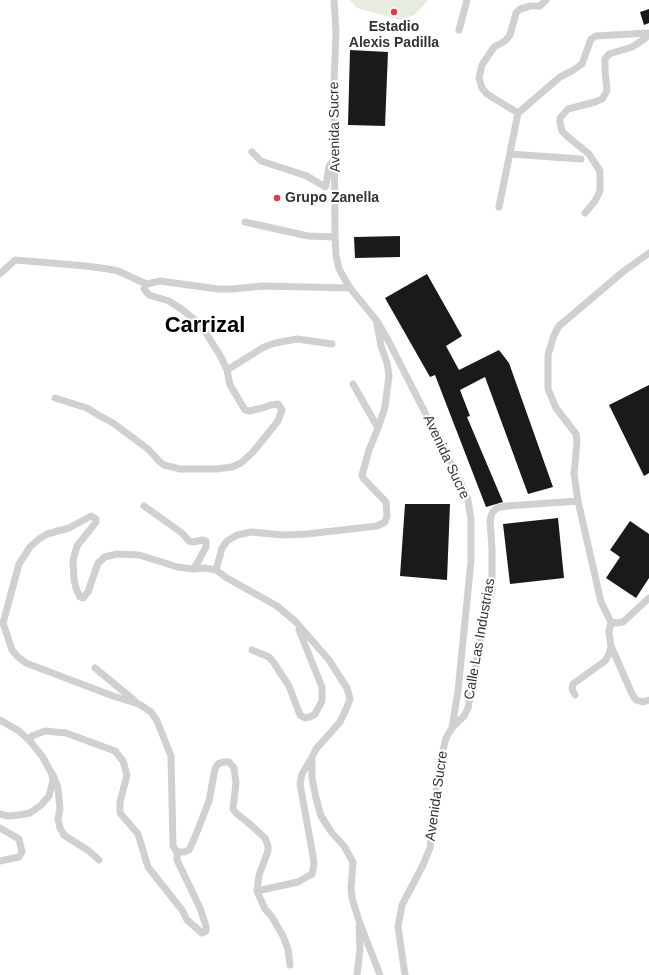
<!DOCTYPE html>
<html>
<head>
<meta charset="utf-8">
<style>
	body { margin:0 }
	canvas { display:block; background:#fff }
</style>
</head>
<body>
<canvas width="649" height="975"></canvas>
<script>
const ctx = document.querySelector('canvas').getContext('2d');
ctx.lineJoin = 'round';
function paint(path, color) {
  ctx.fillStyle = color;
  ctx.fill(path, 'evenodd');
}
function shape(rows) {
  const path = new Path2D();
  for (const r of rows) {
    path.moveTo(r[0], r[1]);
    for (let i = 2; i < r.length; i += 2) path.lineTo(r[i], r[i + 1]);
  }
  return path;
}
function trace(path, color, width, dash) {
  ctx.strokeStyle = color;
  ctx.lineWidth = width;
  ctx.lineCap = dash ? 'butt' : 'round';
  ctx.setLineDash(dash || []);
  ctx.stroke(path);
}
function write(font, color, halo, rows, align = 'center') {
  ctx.font = font + ' Arial,sans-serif';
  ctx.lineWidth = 4;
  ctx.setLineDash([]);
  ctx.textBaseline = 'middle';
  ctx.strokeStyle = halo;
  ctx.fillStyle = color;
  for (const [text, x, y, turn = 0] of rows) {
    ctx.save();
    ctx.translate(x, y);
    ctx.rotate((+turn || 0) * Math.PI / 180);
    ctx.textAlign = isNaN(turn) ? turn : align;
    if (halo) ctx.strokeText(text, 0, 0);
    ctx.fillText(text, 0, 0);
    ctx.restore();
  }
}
paint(shape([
	[350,0,428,0,424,5,414,15,401,20,357,8]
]), '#e6ecdf');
paint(shape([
	[649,9,649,23,644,25,640,12],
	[350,50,388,52,385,126,348,125],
	[400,236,400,257,355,258,354,237],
	[427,274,462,336,446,346,459,370,499,350,509,363,553,487,528,494,485,377,460,390,470,416,467,417,503,502,486,507,435,375,430,377,385,298],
	[649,385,649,473,644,476,609,405],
	[405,504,450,504,447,580,400,576],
	[558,518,564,578,510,584,503,524],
	[630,521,649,534,649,578,636,598,606,578,620,557,610,550]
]), '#1a1a1a');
trace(shape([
	[334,0,336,32,334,84,335,237,336,255,339,269,350,288,377,321,389,342,462,485,468,500,471,520,471,561,458,691,452,728,446,738,439,767,430,848,423,865,402,905,398,927,405,975],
	[459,30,467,0],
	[518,113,560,77,572,71,582,64,591,39,596,36,649,33],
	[252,152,261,161,307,176,325,187,326,186,329,166,335,158],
	[510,154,581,159],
	[499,207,518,113,487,94,482,88,479,78,482,65,494,47,505,41,510,35,516,13,520,9,531,6,540,6,546,0],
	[585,213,595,201,600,191,600,171,589,154,568,137,562,131,560,123,560,118,568,109,595,102,602,99,607,91,605,70,605,59,609,54,632,47,643,40,649,35],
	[245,222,308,236,335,237],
	[0,274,15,260,86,266,108,269,118,271,142,282,147,284],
	[377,324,381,346,387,363,389,376,387,391,385,407,378,428,369,450,362,475,363,478,386,502,387,516,385,522,377,526,307,534,283,535,251,532,237,535,227,541,222,548,216,570,227,578,277,606,296,622,329,660,347,688,350,699,347,707,340,722,316,749,312,757,312,778,316,798,321,816,332,833,344,846,353,862,351,888,352,898,359,921,380,975],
	[227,370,264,347,275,343,297,339,332,344],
	[353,384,378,428],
	[55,398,87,408,100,416,113,423,148,449,159,461,164,465,180,469,216,469,232,467,241,463,253,452,278,421,282,410,278,404,271,405,262,408,250,411,245,410,230,385,227,370,221,357,206,333,197,322,184,311,169,301,149,295,144,289,145,286,147,284,160,281,218,289,233,289,262,286,350,288],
	[578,501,601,602,611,622,617,623,623,622,649,598],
	[144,506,182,533,189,541,193,542,203,540,206,541,206,547,194,569],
	[216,570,205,568,194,569,177,567,165,563,139,555,117,554,105,557,98,563,88,592,83,598,80,597,77,591,74,580,73,560,77,546,96,522,96,519,91,516,69,528,47,534,39,539,30,547,19,564,3,623,12,650,18,657,26,663,113,696,139,704,151,712,157,721,171,756,173,846,177,852,184,852,189,850,195,837,209,801,215,769,218,764,223,762,229,762,234,768,236,783,233,809,236,813,252,826,265,838,268,846,268,851,259,875,257,891,265,909,272,917,283,936,288,949,290,965],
	[611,622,609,632,611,646,632,694,636,700,643,702,649,700],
	[252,650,269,657,274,663,289,686,300,715,305,718,310,717,315,714,322,701,322,687,299,630],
	[95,668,135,701],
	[575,695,572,689,573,684,605,661,609,654,611,646],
	[0,720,19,731,29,740],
	[452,728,464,716,468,708,480,641,492,590,492,549,490,520,492,513,497,508,507,506,578,501,574,474,577,442,576,434,556,408,548,389,548,355,554,335,559,326,624,271,649,253],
	[53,775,58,788,60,809,58,819,60,828,64,835,70,839,89,851,99,860],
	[0,814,8,816,20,815,30,813,41,805,49,796,53,780,51,772,42,756,29,740,32,736,45,731,66,733,115,751,123,761,127,775,120,802,120,813,138,834,148,867,182,910,187,920,202,933,206,931,206,926,200,908,177,860,177,852],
	[0,828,19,839,22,852,19,857,0,861],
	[257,891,298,882,312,874,314,865,313,856,300,784,302,774,311,759],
	[357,975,360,949,359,927]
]), '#d0d0d0', 7);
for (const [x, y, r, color] of [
	[394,12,4,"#e63946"],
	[277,198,4,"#e63946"]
]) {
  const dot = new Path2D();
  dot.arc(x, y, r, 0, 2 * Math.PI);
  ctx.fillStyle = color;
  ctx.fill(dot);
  trace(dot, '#fff', 1.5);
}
write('bold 14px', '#333', '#fff', [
	["Estadio",394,27],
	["Alexis Padilla",394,43],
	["Grupo Zanella",285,198,"left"]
]);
write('14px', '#333', '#fff', [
	["Avenida Sucre",335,127,-91],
	["Avenida Sucre",446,457,65],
	["Calle Las Industrias",480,639,-80],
	["Avenida Sucre",437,796,-82]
]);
write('bold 22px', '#000', '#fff', [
	["Carrizal",205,326]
]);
</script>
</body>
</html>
